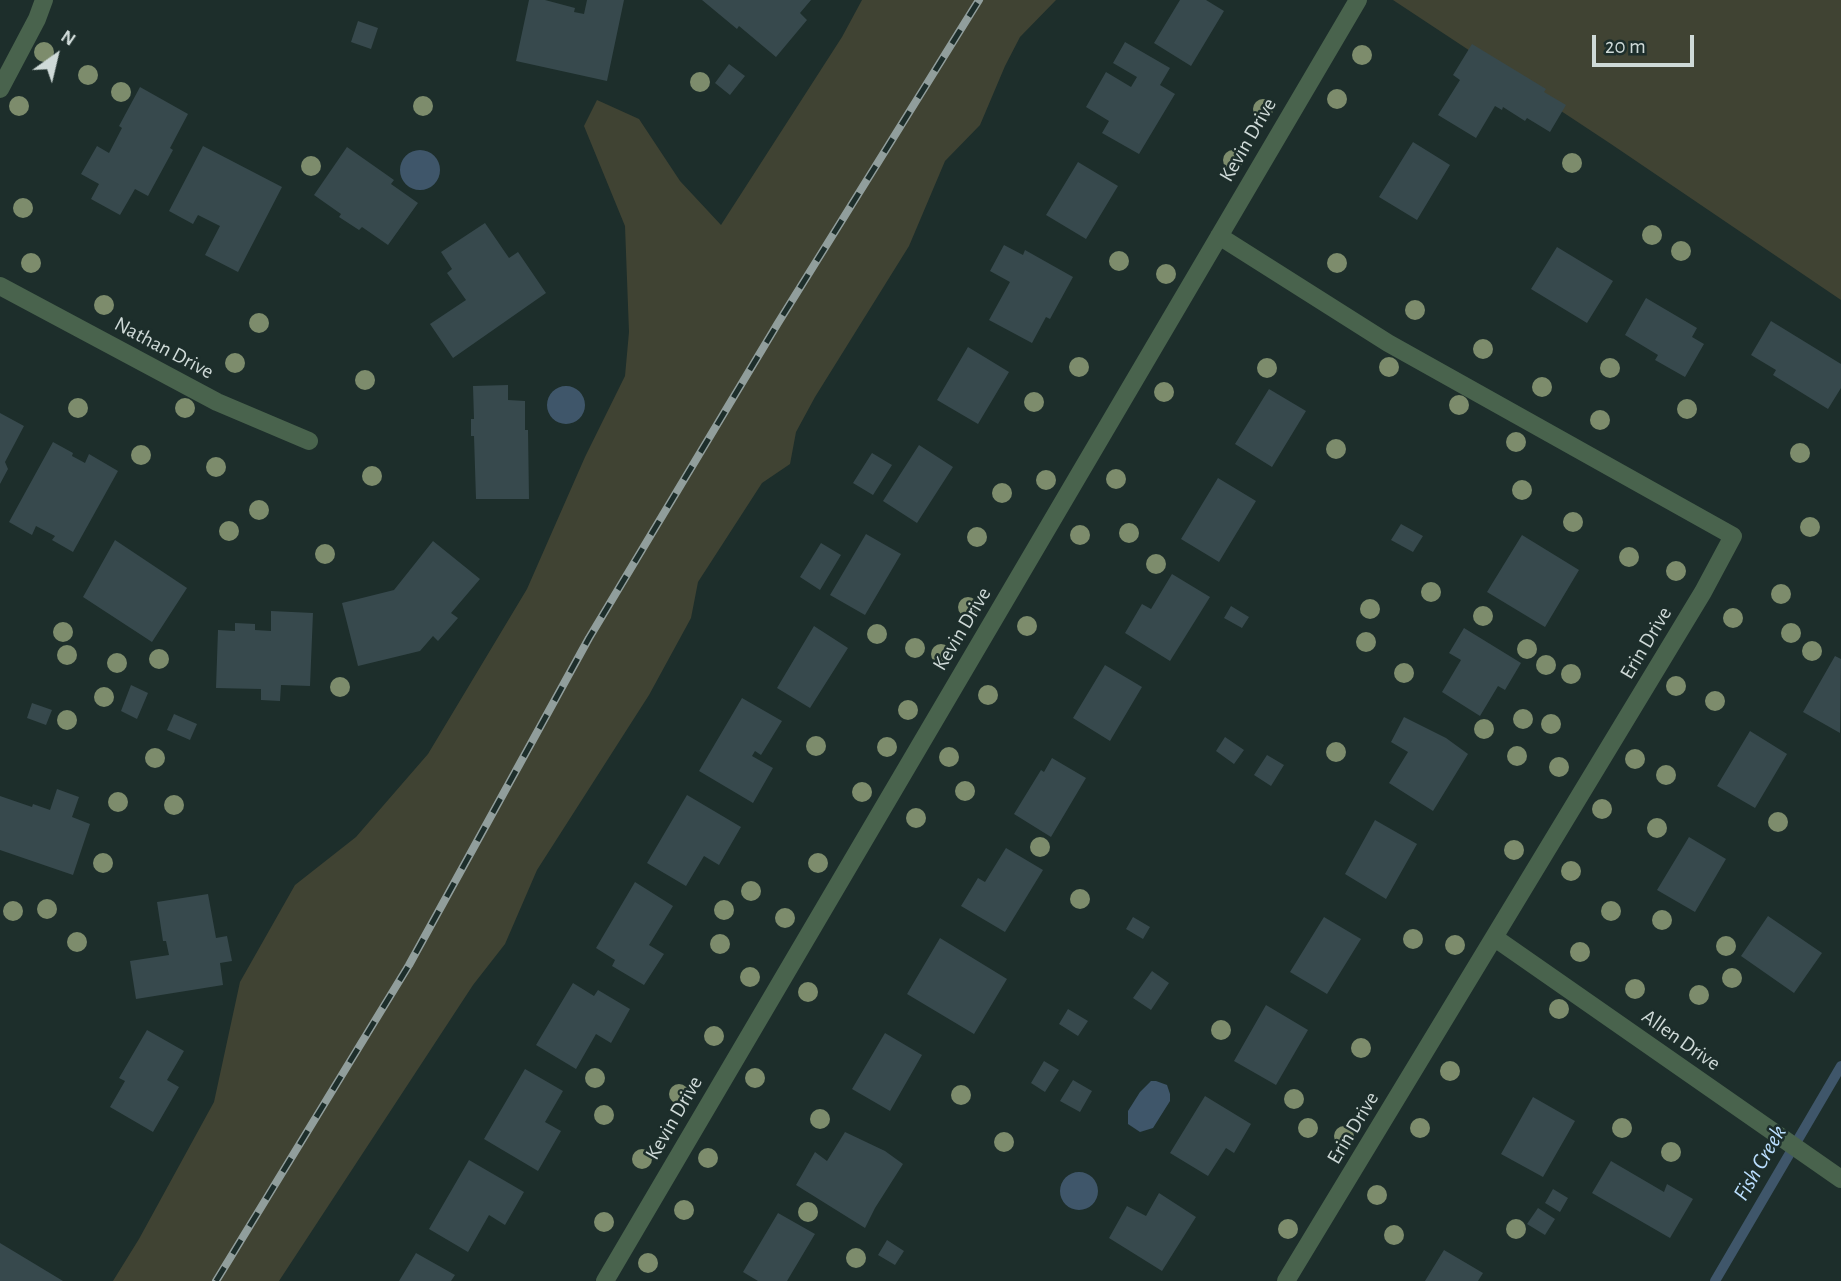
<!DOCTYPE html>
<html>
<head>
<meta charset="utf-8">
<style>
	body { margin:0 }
	#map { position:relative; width:1841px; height:1281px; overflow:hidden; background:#1d2e2b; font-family:"Alegreya Sans",sans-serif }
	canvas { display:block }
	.north { position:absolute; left:21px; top:21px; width:70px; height:70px; -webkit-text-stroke:5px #1d2e2b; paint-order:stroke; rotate:34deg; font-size:19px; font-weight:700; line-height:28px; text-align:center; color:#cfdad8 }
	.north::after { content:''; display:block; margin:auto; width:24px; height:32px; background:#cfdad8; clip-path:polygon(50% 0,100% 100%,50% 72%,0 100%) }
	.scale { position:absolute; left:1592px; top:35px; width:102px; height:32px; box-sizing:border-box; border:4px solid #cfdad8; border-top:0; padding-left:9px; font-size:21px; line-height:24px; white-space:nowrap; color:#cfdad8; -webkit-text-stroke:5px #1d2e2b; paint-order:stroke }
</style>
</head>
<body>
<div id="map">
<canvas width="1841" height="1281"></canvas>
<div class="north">N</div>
<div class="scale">20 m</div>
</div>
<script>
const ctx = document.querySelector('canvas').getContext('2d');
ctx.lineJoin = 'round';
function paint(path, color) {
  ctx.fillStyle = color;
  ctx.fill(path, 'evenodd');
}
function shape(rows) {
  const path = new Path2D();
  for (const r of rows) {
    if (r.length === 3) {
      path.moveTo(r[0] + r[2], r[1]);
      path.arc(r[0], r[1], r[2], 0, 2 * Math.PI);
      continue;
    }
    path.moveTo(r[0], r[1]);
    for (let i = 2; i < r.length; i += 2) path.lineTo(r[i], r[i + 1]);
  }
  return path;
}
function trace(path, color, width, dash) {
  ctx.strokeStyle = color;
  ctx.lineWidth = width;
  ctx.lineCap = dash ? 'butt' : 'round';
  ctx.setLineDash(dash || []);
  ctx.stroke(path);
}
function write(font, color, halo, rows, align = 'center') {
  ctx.font = font + ' "Alegreya Sans",sans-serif';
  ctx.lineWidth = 5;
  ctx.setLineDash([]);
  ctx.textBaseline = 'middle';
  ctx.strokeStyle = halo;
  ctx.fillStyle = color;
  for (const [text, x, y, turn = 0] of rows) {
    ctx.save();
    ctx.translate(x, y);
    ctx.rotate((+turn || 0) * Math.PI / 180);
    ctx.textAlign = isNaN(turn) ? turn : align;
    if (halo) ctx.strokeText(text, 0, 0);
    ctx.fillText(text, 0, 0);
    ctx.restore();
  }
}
paint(shape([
	[862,0,1056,0,1020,37,1005,66,980,125,945,161,909,246,815,397,796,432,790,464,762,483,698,582,691,618,649,695,537,870,505,944,473,985,279,1281,113,1281,139,1239,214,1102,240,982,295,885,356,837,428,754,527,589,585,457,625,376,629,332,625,226,584,126,597,100,639,119,680,181,721,225,842,37],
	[1393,0,1841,0,1841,300,1611,144]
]), '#404333');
paint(shape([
	[420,170,20],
	[566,405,19],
	[1151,1081,1156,1081,1167,1085,1170,1094,1170,1101,1153,1128,1140,1132,1128,1124,1128,1111,1140,1092],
	[1079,1191,19]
]), '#3f566a');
trace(shape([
	[1715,1281,1841,1066]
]), '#3f566a', 10);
paint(shape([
	[529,0,545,0,575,8,574,12,584,14,587,0,624,0,607,81,516,61],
	[702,0,811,0,800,13,807,20,776,57,739,26,737,29],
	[1180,0,1206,0,1224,11,1191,66,1154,43],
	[358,21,378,28,371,49,351,42],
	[1125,42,1170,68,1160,85,1175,94,1139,154,1102,133,1109,121,1086,107,1106,72,1131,87,1137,77,1113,63],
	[1472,44,1546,89,1544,92,1566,105,1550,132,1527,118,1525,121,1503,107,1502,110,1495,106,1476,138,1438,115,1460,80,1453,75],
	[729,64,745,76,730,95,715,83],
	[140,87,188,114,170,148,173,150,148,196,135,189,120,215,91,199,99,184,81,174,97,146,109,153,122,128,119,126],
	[1413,142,1450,165,1417,220,1379,197],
	[203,146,282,187,238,272,205,255,220,226,198,215,193,224,169,211],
	[347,147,394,180,391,184,418,203,388,245,362,227,359,230,339,217,341,214,314,195],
	[1078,162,1118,186,1086,239,1046,215],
	[485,223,509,258,518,252,546,293,453,358,430,324,466,300,447,273,452,269,441,252],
	[1004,245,1023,255,1025,250,1073,277,1050,319,1046,317,1032,343,989,320,1010,282,990,271],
	[1557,247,1613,281,1587,323,1531,289],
	[1646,298,1697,328,1692,337,1704,344,1685,377,1655,360,1658,355,1625,335],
	[1771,321,1841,364,1841,388,1828,409,1773,375,1776,370,1751,355],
	[968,347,1009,372,978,424,937,400],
	[508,385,508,400,525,401,525,430,528,430,529,499,476,499,474,436,471,436,471,419,474,419,473,386],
	[1269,389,1306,411,1272,467,1235,444],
	[0,413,24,426,5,462,8,469,0,484],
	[53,442,73,453,72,456,85,463,89,454,118,471,73,552,52,540,55,536,36,526,32,535,9,522],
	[919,445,953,467,917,523,883,501],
	[872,453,892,465,873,495,853,483],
	[1218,478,1256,501,1219,562,1181,539],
	[1401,524,1423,536,1413,552,1391,540],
	[866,534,901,554,865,615,830,595],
	[1522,535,1579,570,1545,627,1487,592],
	[115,540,187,588,152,642,83,597],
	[433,541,480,579,451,613,458,618,438,641,433,636,420,651,358,666,342,603,394,590],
	[821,543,841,555,820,590,800,577],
	[1172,574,1210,597,1170,661,1125,633,1142,604,1151,609],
	[1231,606,1249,617,1242,628,1224,618],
	[271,611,313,613,310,686,281,685,280,701,261,700,261,689,216,688,218,630,235,631,235,623,255,624,255,630,271,631],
	[814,626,848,648,810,708,777,688],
	[1464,628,1521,663,1505,690,1498,686,1480,716,1442,692,1461,660,1449,653],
	[1835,656,1841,659,1840,733,1803,712],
	[1105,665,1142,687,1110,741,1073,718],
	[131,685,148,693,137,719,121,711],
	[742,698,782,721,761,755,755,751,752,756,773,768,753,803,699,771],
	[32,703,52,710,46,725,27,718],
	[174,714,197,724,190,740,167,730],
	[1404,717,1446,738,1468,754,1433,811,1389,783,1408,752,1391,742],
	[1750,731,1787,754,1755,808,1717,786],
	[1225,737,1244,750,1234,764,1216,751],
	[1267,755,1284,765,1271,786,1254,775],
	[1052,758,1086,778,1051,837,1014,814,1041,770,1044,772],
	[57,789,79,797,72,817,90,824,73,875,0,850,0,796,32,807,33,804,50,810],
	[687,795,741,827,719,865,704,856,686,886,647,863],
	[1375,820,1417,844,1386,899,1345,874],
	[1689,837,1726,859,1695,912,1657,890],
	[1006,848,1043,870,1005,932,961,906,978,878,985,882],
	[635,882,673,906,649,945,664,954,644,985,612,966,615,960,596,948],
	[208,894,216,938,227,936,232,961,220,963,223,985,136,999,130,961,169,955,166,941,163,941,157,902],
	[1768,916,1822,953,1794,993,1741,956],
	[1133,917,1150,927,1143,939,1126,929],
	[1324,917,1361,939,1327,994,1290,972],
	[940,938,1007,979,974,1034,907,994],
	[1152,971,1169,983,1151,1010,1133,998],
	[573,983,594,996,598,990,630,1009,611,1043,596,1034,576,1069,536,1045],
	[1266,1005,1308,1030,1276,1085,1234,1061],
	[1068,1009,1088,1021,1078,1036,1059,1024],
	[147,1030,184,1051,167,1080,179,1087,153,1132,110,1107,125,1081,119,1078],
	[885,1033,922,1055,890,1111,852,1089],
	[1044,1061,1059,1070,1045,1092,1031,1083],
	[525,1069,563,1091,545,1122,561,1131,538,1171,484,1139],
	[1073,1080,1092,1091,1080,1112,1060,1101],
	[1205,1096,1251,1124,1234,1153,1226,1148,1208,1176,1170,1153],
	[1533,1097,1575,1121,1543,1177,1501,1154],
	[845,1132,885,1151,903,1164,875,1208,865,1228,796,1185,815,1152,827,1161],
	[469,1160,524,1192,505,1225,489,1215,468,1252,429,1229],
	[1611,1161,1664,1192,1667,1184,1693,1199,1670,1238,1592,1193],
	[1553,1189,1568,1198,1560,1212,1545,1203],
	[1159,1193,1196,1217,1162,1271,1109,1238,1127,1206,1146,1216],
	[1538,1208,1555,1219,1545,1235,1527,1224],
	[778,1213,815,1234,787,1281,758,1281,743,1272],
	[887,1240,904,1251,895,1265,878,1255],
	[0,1243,63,1281,0,1281],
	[1444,1250,1483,1273,1478,1281,1425,1281],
	[416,1253,455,1275,451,1281,399,1281]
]), '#37494d');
trace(shape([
	[0,89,37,19,44,0],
	[1219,236,1388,343,1733,536,1703,592,1286,1281],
	[0,286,217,402,309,441],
	[1495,938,1841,1179],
	[605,1281,1358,0]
]), '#49634d', 18);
const rail = shape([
	[216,1281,409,965,589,638,778,323,979,0]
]);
trace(rail, '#919e9c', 8);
trace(rail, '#1d2e2b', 5, [16]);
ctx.fillStyle = '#7d8c6c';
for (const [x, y] of [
	[44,52],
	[1362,55],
	[88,75],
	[700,82],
	[121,92],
	[1337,99],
	[19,106],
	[423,106],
	[1263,109],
	[1233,160],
	[1572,163],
	[311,166],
	[23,208],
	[1652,235],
	[1681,251],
	[1119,261],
	[31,263],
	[1337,263],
	[1166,274],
	[104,305],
	[1415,310],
	[259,323],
	[1483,349],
	[235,363],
	[1079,367],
	[1389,367],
	[1267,368],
	[1610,368],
	[365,380],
	[1542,387],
	[1164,392],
	[1034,402],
	[1459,405],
	[78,408],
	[185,408],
	[1687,409],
	[1600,420],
	[1516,442],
	[1336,449],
	[1800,453],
	[141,455],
	[216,467],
	[372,476],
	[1116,479],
	[1046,480],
	[1522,490],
	[1002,493],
	[259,510],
	[1573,522],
	[1810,527],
	[229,531],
	[1129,533],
	[1080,535],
	[977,537],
	[325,554],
	[1629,557],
	[1156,564],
	[1676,571],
	[1431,592],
	[1781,594],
	[968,607],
	[1370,609],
	[1483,616],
	[1733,618],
	[1027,626],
	[63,632],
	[1791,633],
	[877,634],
	[1366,642],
	[915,648],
	[1527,649],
	[1812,651],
	[941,654],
	[67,655],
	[159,659],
	[117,663],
	[1546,665],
	[1404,673],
	[1571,674],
	[1676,686],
	[340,687],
	[988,695],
	[104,697],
	[1715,701],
	[908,710],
	[1523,719],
	[67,720],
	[1551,724],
	[1484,729],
	[816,746],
	[887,747],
	[1336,752],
	[1517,756],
	[949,757],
	[155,758],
	[1635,759],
	[1559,767],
	[1666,775],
	[965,791],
	[862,792],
	[118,802],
	[174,805],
	[1602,809],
	[916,818],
	[1778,822],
	[1657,828],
	[1040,847],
	[1514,850],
	[103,863],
	[818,863],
	[1571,871],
	[751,891],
	[1080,899],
	[47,909],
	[724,910],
	[13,911],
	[1611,911],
	[785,918],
	[1662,920],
	[1413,939],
	[77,942],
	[720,944],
	[1455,945],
	[1726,946],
	[1580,952],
	[750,977],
	[1732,978],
	[1635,989],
	[808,992],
	[1699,995],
	[1559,1009],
	[1221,1030],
	[714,1036],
	[1361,1048],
	[1450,1071],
	[595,1078],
	[755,1078],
	[679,1094],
	[961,1095],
	[1294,1099],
	[604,1115],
	[820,1119],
	[1308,1128],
	[1420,1128],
	[1622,1128],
	[1344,1136],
	[1004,1142],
	[1671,1152],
	[708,1158],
	[642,1159],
	[1377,1195],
	[684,1210],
	[808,1212],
	[604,1222],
	[1288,1229],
	[1516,1229],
	[1394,1235],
	[856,1258],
	[648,1263]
]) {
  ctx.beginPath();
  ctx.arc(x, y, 10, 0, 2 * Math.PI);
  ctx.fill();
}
write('21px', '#cfdad8', '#1d2e2b', [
	["Kevin Drive",1248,140,-60],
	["Nathan Drive",164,348,28],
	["Kevin Drive",962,629,-59],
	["Erin Drive",1646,643,-59],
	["Allen Drive",1681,1040,35],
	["Kevin Drive",674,1118,-60],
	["Erin Drive",1353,1128,-59]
]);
write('italic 23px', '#bbdfff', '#1d2e2b', [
	["Fish Creek",1760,1163,-60]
]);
</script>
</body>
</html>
